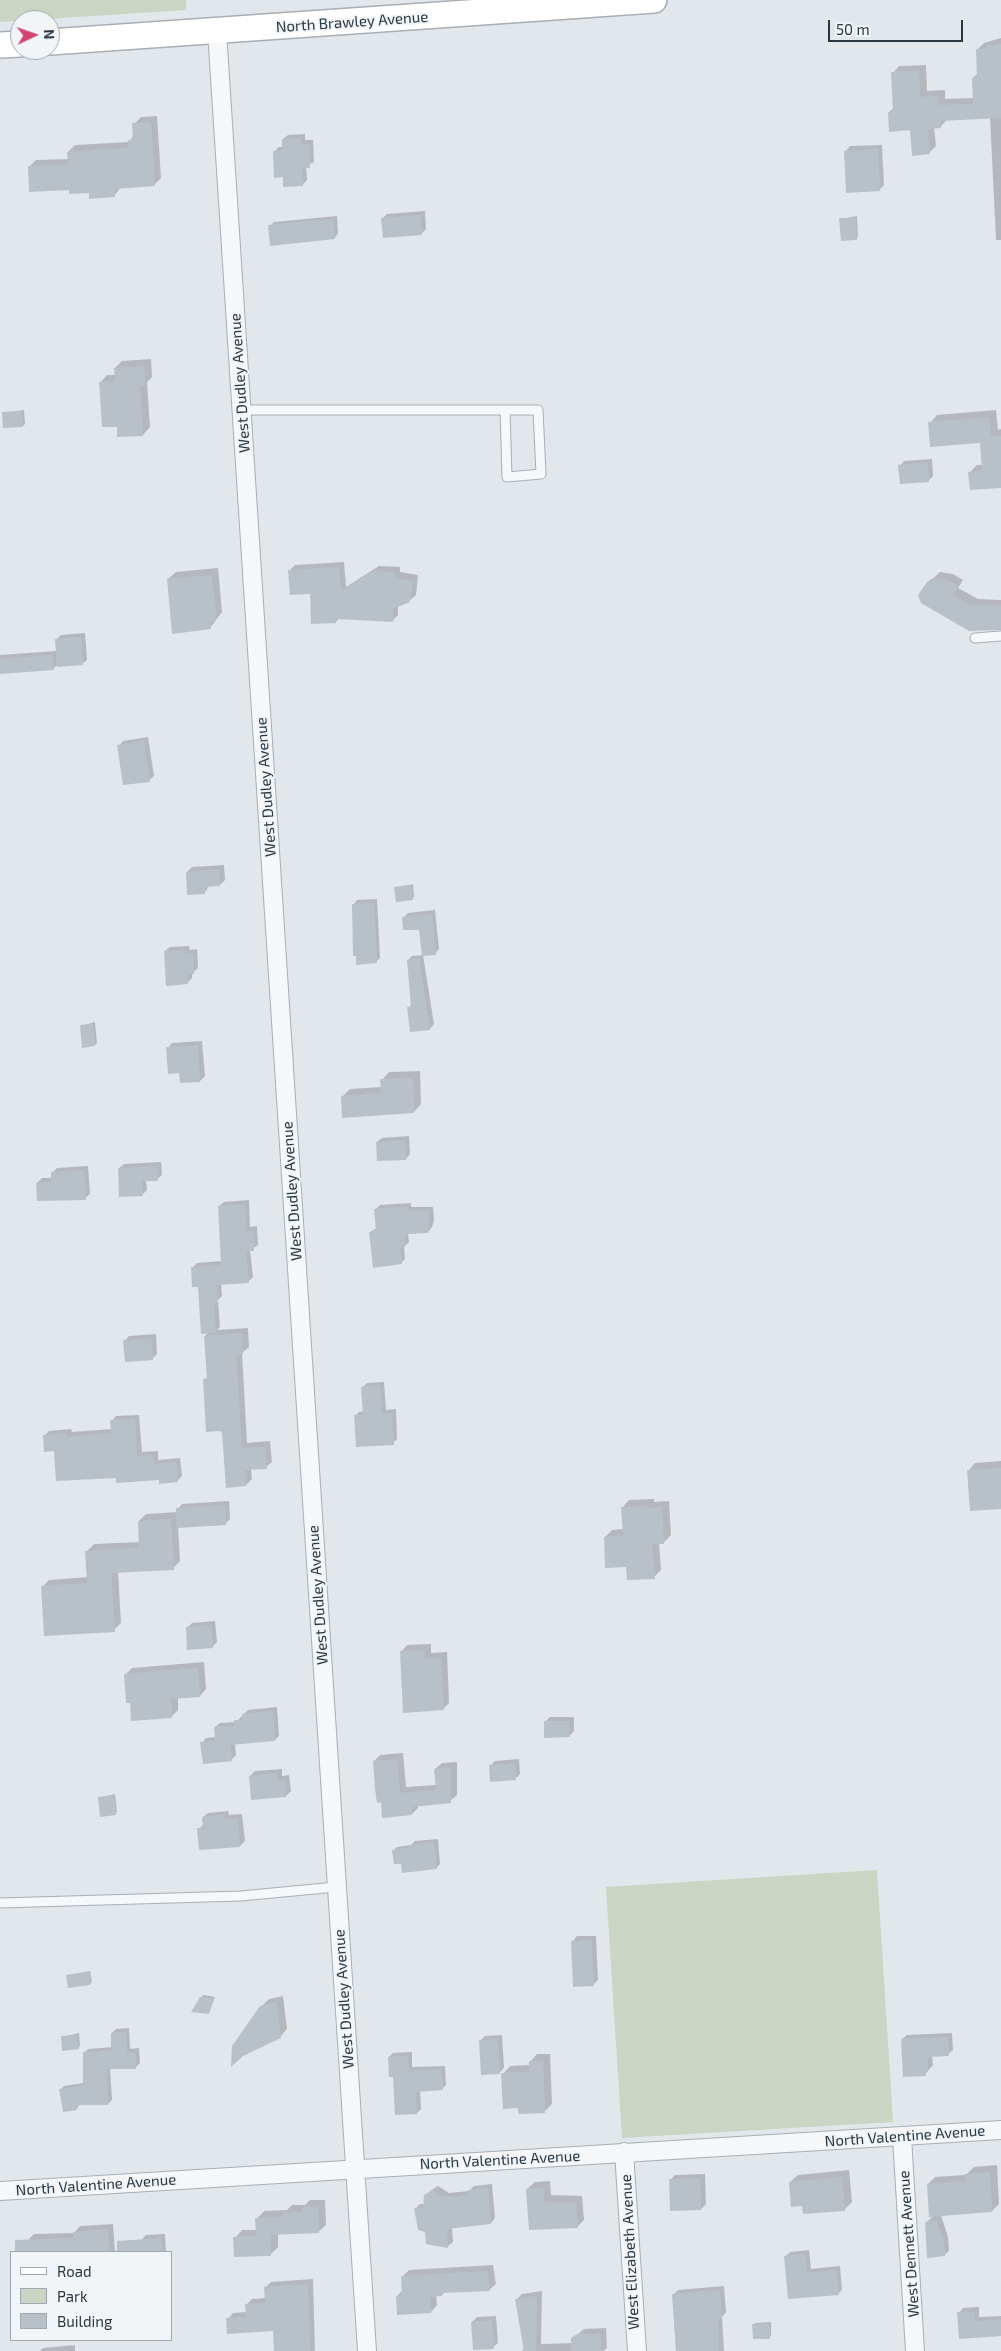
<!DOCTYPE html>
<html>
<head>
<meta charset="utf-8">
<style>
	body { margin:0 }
	#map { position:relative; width:1001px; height:2351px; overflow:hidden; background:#e2e7eb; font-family:"Exo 2",sans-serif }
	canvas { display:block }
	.legend { position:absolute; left:10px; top:2251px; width:162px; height:90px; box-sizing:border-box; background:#f1f5f8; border:1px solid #a1a9b0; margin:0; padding:6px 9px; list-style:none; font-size:15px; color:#293743 }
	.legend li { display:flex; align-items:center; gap:10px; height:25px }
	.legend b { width:25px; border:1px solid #a1a9b0 }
	.north { position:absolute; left:10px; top:10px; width:50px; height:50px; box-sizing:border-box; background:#f1f5f8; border:1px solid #a1a9b0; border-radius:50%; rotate:87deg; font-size:14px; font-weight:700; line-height:20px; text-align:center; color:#293743 }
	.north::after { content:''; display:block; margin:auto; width:18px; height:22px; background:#d3436f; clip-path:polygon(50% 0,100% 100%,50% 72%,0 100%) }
	.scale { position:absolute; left:828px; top:20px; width:135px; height:22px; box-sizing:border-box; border:2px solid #293743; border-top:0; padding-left:6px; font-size:15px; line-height:18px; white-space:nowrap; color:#293743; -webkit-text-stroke:4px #f1f5f8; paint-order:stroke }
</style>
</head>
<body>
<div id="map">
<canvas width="1001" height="2351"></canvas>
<ul class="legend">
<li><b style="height:6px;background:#fff"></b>Road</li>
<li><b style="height:14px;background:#cad5c3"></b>Park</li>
<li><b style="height:14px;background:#b9c1c8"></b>Building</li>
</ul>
<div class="north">N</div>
<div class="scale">50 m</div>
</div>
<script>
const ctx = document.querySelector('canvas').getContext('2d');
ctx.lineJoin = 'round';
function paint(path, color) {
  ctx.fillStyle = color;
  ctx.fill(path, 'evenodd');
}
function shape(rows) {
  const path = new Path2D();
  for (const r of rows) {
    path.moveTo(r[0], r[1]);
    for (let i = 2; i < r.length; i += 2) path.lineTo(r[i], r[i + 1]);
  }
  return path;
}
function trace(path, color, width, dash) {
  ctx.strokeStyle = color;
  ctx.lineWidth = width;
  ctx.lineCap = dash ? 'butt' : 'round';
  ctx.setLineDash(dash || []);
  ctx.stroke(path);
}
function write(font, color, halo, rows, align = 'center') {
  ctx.font = font + ' "Exo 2",sans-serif';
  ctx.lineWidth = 4;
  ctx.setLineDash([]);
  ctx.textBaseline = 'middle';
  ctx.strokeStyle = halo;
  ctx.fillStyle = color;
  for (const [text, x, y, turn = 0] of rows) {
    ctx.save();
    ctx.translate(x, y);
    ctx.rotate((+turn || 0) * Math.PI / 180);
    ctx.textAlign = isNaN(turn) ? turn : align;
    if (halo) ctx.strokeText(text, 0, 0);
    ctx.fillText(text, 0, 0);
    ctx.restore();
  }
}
paint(shape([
	[0,0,186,0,186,10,0,22],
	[877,1870,893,2122,622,2138,606,1887]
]), '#cad5c3');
paint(shape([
	[1001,38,1001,240,996,240,990,117,947,120,940,127,934,127,936,146,929,153,911,129,889,112,894,108,893,73,899,66,926,65,927,91,945,90,945,99,974,98,973,78,978,73,977,50,984,43],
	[157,116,161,178,154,185,121,187,114,196,70,189,29,167,36,160,68,159,68,152,75,145,129,142,134,135,134,124,141,117],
	[305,134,305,140,313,140,314,162,306,166,307,180,302,185,284,176,274,152,279,147,283,147,283,139,288,135],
	[882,145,884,185,879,190,846,151,850,146],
	[425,211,426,229,421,234,383,218,387,214],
	[337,216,338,234,334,238,270,226,274,222],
	[857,216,858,237,856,239,841,219],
	[151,359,152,377,147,382,150,427,143,435,118,425,100,383,107,375,115,375,115,368,122,361],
	[24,410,25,424,23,426,4,413],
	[996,410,998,430,1001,429,1001,486,970,472,977,465,983,465,981,442,930,423,937,415],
	[932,459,933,476,928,481,900,466,904,461],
	[344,562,346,587,379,566,400,567,400,572,418,575,416,595,409,601,398,606,398,615,392,621,339,618,336,622,311,593,289,571,295,565],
	[218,568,222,612,210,628,168,579,176,572],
	[940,572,953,574,963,580,958,588,978,599,1001,600,1001,629,928,583],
	[85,633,87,660,82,664,58,664,53,669,0,673,0,655,57,651,57,639,61,635],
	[148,737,154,776,149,780,119,746,123,741],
	[224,865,225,880,220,885,209,886,205,892,187,872,192,867],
	[413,884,414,897,412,899,395,888],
	[377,899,380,958,376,962,354,904,357,900],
	[435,910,439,949,435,953,420,929,404,917,408,913],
	[189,946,190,950,197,949,198,968,192,973,192,978,187,983,165,951,170,947],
	[423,955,434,1024,430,1029,408,1008,412,1004,408,960,412,956],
	[95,1022,97,1043,95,1045,81,1026],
	[202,1041,205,1076,200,1081,180,1072,168,1048,172,1043],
	[420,1071,421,1104,414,1112,342,1097,350,1089,382,1087,382,1080,389,1072],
	[409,1136,410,1154,406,1159,377,1142,382,1138],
	[161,1162,162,1175,157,1179,146,1180,147,1190,142,1195,119,1168,124,1164],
	[88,1166,90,1194,85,1198,37,1183,42,1178,52,1178,52,1173,57,1168],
	[249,1200,250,1227,257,1226,258,1245,250,1250,253,1277,248,1282,221,1284,222,1296,218,1300,220,1327,217,1330,248,1328,249,1347,242,1353,247,1443,270,1441,272,1462,266,1467,251,1469,252,1479,246,1485,223,1432,205,1379,208,1376,205,1336,209,1332,199,1285,192,1268,197,1263,222,1261,219,1206,224,1202],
	[411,1203,411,1207,433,1207,434,1220,432,1227,428,1232,408,1234,409,1242,404,1247,405,1259,401,1263,370,1232,377,1228,376,1209,380,1205],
	[156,1334,157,1354,153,1358,125,1341,129,1336],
	[384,1382,386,1410,396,1409,397,1439,393,1443,355,1416,359,1412,364,1411,363,1387,367,1383],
	[139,1415,142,1452,158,1451,158,1460,180,1458,182,1476,177,1481,117,1476,56,1449,44,1436,49,1431,71,1429,72,1432,112,1429,112,1421,116,1416],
	[1001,1461,1001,1507,968,1471,975,1463],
	[654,1499,654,1502,669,1501,671,1535,664,1542,659,1543,661,1570,654,1577,627,1566,605,1537,612,1530,623,1529,622,1508,629,1500],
	[229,1501,230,1519,225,1524,178,1526,180,1561,173,1568,118,1571,121,1623,114,1630,42,1587,49,1580,88,1577,87,1551,94,1544,140,1542,139,1521,146,1514,178,1512,178,1509,182,1504],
	[215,1621,217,1642,212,1647,187,1628,192,1623],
	[431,1644,431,1653,447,1652,449,1703,443,1709,401,1652,407,1645],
	[204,1662,206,1689,200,1696,178,1697,178,1710,171,1717,131,1701,125,1675,132,1668],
	[277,1707,279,1736,275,1740,235,1744,236,1755,231,1760,202,1743,206,1738,216,1737,215,1727,220,1723,236,1722,248,1710],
	[550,1717,574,1717,574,1731,569,1736,545,1722],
	[403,1753,406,1787,436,1785,435,1769,442,1763,457,1762,457,1795,450,1801,418,1805,418,1808,412,1814,382,1801,374,1761,380,1755],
	[519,1759,520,1774,516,1778,490,1766,495,1761],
	[282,1769,282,1776,289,1775,291,1791,286,1796,250,1776,255,1771],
	[115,1794,117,1812,115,1814,99,1798],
	[228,1811,229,1815,242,1814,245,1841,240,1846,200,1848,199,1829,204,1824,203,1817,208,1813],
	[438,1839,440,1864,436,1868,402,1862,393,1851,397,1847,411,1845,415,1841],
	[577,1936,596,1936,598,1980,593,1985,573,1941],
	[90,1971,92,1982,90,1984,68,1975],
	[203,1995,215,1997,209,2013,201,1998],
	[283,1996,287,2029,280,2037,261,2007,269,1999],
	[129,2028,130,2049,139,2048,140,2063,136,2067,110,2068,112,2100,108,2104,80,2104,76,2109,60,2090,64,2086,84,2083,84,2053,88,2049,113,2047,112,2033,116,2029],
	[79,2033,80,2046,78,2048,62,2037],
	[952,2033,953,2050,948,2054,932,2056,933,2065,925,2074,902,2039,907,2035],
	[502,2035,504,2068,499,2073,481,2040,485,2036],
	[412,2052,412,2067,445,2066,446,2085,442,2089,420,2090,421,2109,417,2113,394,2076,389,2057,393,2053],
	[537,2054,550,2054,552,2104,544,2112,503,2074,510,2066,530,2065,530,2062],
	[997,2165,999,2204,992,2211,941,2215,948,2237,949,2251,944,2255,926,2223,933,2216,928,2184,935,2177,966,2175,974,2167],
	[849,2170,852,2202,845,2209,790,2182,798,2175],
	[705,2174,706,2204,701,2209,670,2180,675,2175],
	[550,2181,551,2195,582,2196,584,2220,577,2227,527,2189,535,2182],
	[492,2184,495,2218,491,2223,452,2227,453,2242,448,2246,427,2243,426,2231,416,2208,420,2204,425,2204,425,2196,430,2191,438,2186,449,2193,469,2191,474,2186],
	[310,2200,325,2200,326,2225,318,2232,278,2233,278,2247,271,2254,235,2238,242,2230,257,2230,257,2219,264,2211,287,2210,292,2205,305,2205],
	[113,2224,115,2252,29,2252,28,2240,34,2234,74,2233,80,2226],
	[165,2234,166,2252,142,2252,141,2240,146,2235],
	[809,2250,811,2269,840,2266,842,2290,838,2294,789,2298,785,2257,790,2252],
	[493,2265,496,2284,489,2290,445,2292,442,2295,436,2295,437,2305,431,2312,397,2296,403,2290,403,2276,409,2270],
	[313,2279,315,2351,275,2351,274,2329,228,2319,233,2313,247,2312,246,2305,252,2299,266,2298,265,2288,271,2282],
	[724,2286,726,2312,722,2317,724,2351,676,2351,673,2295,678,2290],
	[542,2291,541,2344,572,2343,572,2339,584,2329,606,2328,607,2348,603,2351,522,2351,524,2347,516,2300,522,2294],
	[979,2307,979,2317,1001,2316,1001,2339,1001,2335,959,2313,963,2308],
	[496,2316,498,2343,493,2347,472,2322,477,2317],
	[771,2322,771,2336,769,2338,753,2325,755,2323],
	[75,2345,75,2351,40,2351,43,2348]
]), '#0003');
paint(shape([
	[1001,44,1001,118,940,121,941,128,928,129,930,154,912,156,910,130,889,132,888,112,893,112,891,72,919,71,920,97,938,96,939,105,973,104,972,78,977,77,976,49,986,49,986,45],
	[151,122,155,186,114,189,115,197,89,199,89,193,69,194,69,190,29,192,28,166,68,165,67,152,128,148,128,140,133,140,132,123],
	[301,138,301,144,309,144,310,168,302,168,303,186,283,187,283,177,274,178,273,151,282,151,282,139],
	[878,149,880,191,846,193,844,151],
	[420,215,422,235,383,238,381,218],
	[839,218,856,218,857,240,841,241],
	[333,219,335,239,270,246,268,225],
	[144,366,145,385,140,386,143,436,117,437,117,427,102,427,99,382,115,381,114,368],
	[22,411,23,427,3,428,2,412],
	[989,417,991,436,1001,436,1001,488,970,490,968,472,982,471,980,443,930,447,928,422],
	[927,463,929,482,900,484,898,465],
	[339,567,341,591,373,571,395,572,395,578,413,581,410,602,393,609,393,622,336,619,336,623,311,624,310,594,290,595,288,570],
	[211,575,216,609,215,620,210,621,211,629,172,634,167,579],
	[933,578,946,580,958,586,953,595,971,605,1001,606,1001,630,969,631,921,603,918,595,927,582],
	[81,637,83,665,57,667,55,639],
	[52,655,54,670,0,674,0,659],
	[144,741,150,782,123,785,117,745],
	[219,869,220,886,205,887,205,894,187,895,186,872],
	[411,885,413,900,396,902,394,887],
	[374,903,377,963,356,965,356,956,353,956,352,904],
	[432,914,436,955,422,956,419,930,403,930,402,917],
	[185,950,185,954,193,953,194,974,187,974,188,984,166,986,164,951],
	[419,958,430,1030,410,1032,407,1007,411,1007,407,960],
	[93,1024,95,1046,82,1048,80,1025],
	[198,1045,200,1082,180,1083,179,1073,168,1074,166,1047],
	[413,1078,414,1113,342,1118,341,1096,381,1093,380,1079],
	[405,1140,406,1160,377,1161,376,1142],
	[157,1166,158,1181,142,1181,143,1196,119,1197,118,1168],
	[84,1170,86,1200,37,1201,36,1183,51,1182,51,1172],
	[245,1204,246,1231,253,1230,254,1251,246,1251,249,1283,217,1285,218,1302,214,1303,216,1333,201,1334,198,1287,192,1287,191,1267,221,1265,218,1206],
	[407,1207,407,1211,430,1210,428,1233,406,1234,407,1236,404,1237,405,1247,400,1248,402,1264,373,1268,369,1232,376,1231,374,1209],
	[242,1333,243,1354,236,1355,242,1448,265,1447,267,1469,245,1470,246,1486,226,1488,222,1433,220,1431,206,1432,203,1379,207,1379,204,1336],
	[152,1339,153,1360,125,1362,123,1340],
	[380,1385,382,1414,392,1413,394,1445,356,1447,354,1415,363,1415,361,1387],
	[135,1419,137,1456,153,1455,154,1464,176,1462,178,1482,159,1484,159,1480,116,1483,116,1478,56,1481,54,1451,44,1452,43,1435,67,1433,67,1437,111,1433,110,1420],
	[1001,1468,1001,1509,970,1511,967,1470],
	[225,1505,226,1525,177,1528,176,1508],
	[647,1506,648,1508,662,1507,664,1544,652,1544,655,1579,627,1580,626,1567,605,1568,604,1537,623,1536,621,1507],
	[171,1519,174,1570,111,1573,115,1632,44,1636,41,1586,87,1583,85,1551,139,1548,138,1521],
	[211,1625,213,1648,187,1650,186,1627],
	[425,1650,425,1659,441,1658,444,1710,403,1713,400,1651],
	[198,1668,200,1697,171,1699,172,1718,131,1721,130,1703,126,1703,124,1674],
	[273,1711,275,1741,230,1745,232,1761,203,1764,200,1742,215,1741,214,1727,235,1726,234,1720,242,1720,242,1714],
	[544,1721,569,1721,570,1737,544,1738],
	[397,1759,400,1793,436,1790,434,1769,451,1768,451,1803,412,1807,412,1815,382,1818,381,1802,377,1803,375,1789,373,1761],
	[515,1763,516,1780,490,1782,489,1765],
	[277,1773,278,1780,285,1779,286,1797,251,1800,249,1776],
	[114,1795,116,1815,100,1817,98,1797],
	[224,1815,224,1819,238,1818,240,1847,199,1850,197,1828,203,1828,202,1817],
	[434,1842,437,1869,402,1873,401,1864,394,1864,392,1850,409,1848,410,1845],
	[591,1940,594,1986,573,1987,571,1941],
	[89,1972,90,1985,68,1988,66,1975],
	[200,1997,214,1999,209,2014,191,2012],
	[276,2002,281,2038,243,2056,231,2067,232,2046,260,2006],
	[126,2032,127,2052,136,2052,136,2069,107,2069,108,2105,76,2105,77,2110,63,2112,59,2089,83,2086,83,2052,111,2050,111,2033],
	[77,2035,79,2049,62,2051,61,2036],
	[948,2037,949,2056,928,2057,928,2070,925,2071,926,2076,903,2077,901,2039],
	[498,2039,500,2074,481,2075,479,2040],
	[408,2056,409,2071,441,2069,443,2090,416,2092,417,2114,395,2115,393,2077,389,2077,388,2057],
	[529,2061,543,2061,545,2113,519,2114,517,2108,503,2109,501,2073,529,2072],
	[990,2172,992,2212,929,2217,927,2184,965,2181,965,2174],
	[842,2177,845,2211,803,2214,802,2206,791,2207,789,2182],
	[700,2178,701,2210,670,2211,669,2179],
	[488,2188,491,2224,447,2229,448,2248,426,2244,425,2232,418,2230,414,2208,423,2208,424,2195,433,2190,443,2197,468,2195,468,2190],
	[543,2188,544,2202,576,2203,578,2228,529,2230,526,2189],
	[318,2206,319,2233,271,2235,271,2256,234,2257,233,2237,256,2236,255,2218,283,2217,283,2212,302,2212,302,2207],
	[937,2221,944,2242,945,2256,927,2258,925,2222],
	[108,2229,109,2252,15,2252,15,2240,73,2238,73,2232],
	[161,2238,162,2252,117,2252,117,2241],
	[805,2254,807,2273,836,2270,839,2295,788,2299,784,2256],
	[487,2271,490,2291,442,2293,442,2296,430,2297,431,2313,397,2315,396,2296,402,2295,401,2276],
	[308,2284,310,2351,274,2351,273,2331,227,2334,226,2318,246,2317,245,2304,265,2303,264,2287],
	[720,2290,722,2318,718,2319,719,2351,676,2351,672,2294],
	[537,2296,536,2351,524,2351,515,2299],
	[957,2312,974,2312,975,2321,1001,2320,1001,2336,959,2339],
	[492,2320,494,2349,473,2350,471,2322],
	[752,2324,769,2324,770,2339,753,2339],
	[577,2334,601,2334,601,2351,571,2351,571,2338]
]), '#b9c1c8');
const lane = shape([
	[241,410,538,410,541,474,507,477,505,410],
	[975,638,1001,636],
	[0,1903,241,1896,336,1887]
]);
const street = shape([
	[217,31,367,2351],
	[902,2137,915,2351],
	[624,2152,637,2351],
	[0,2191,1001,2130]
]);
const secondary = shape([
	[50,42,654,0],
	[0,45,20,44]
]);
trace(lane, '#a7afb5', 11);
trace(street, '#a7afb5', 20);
trace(secondary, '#a7afb5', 28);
trace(lane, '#f5f7f9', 9);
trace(street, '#f5f7f9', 18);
trace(secondary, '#fff', 25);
write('15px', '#293743', '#f1f5f8', [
	["North Brawley Avenue",352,22,-4],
	["West Dudley Avenue",240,383,-94],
	["West Dudley Avenue",266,787,-94],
	["West Dudley Avenue",292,1191,-94],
	["West Dudley Avenue",318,1595,-94],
	["West Dudley Avenue",344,1999,-94],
	["North Valentine Avenue",905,2136,-4],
	["North Valentine Avenue",500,2160,-3],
	["North Valentine Avenue",96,2185,-4],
	["West Dennett Avenue",909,2244,-94],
	["West Elizabeth Avenue",630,2252,-93]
]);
</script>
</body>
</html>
